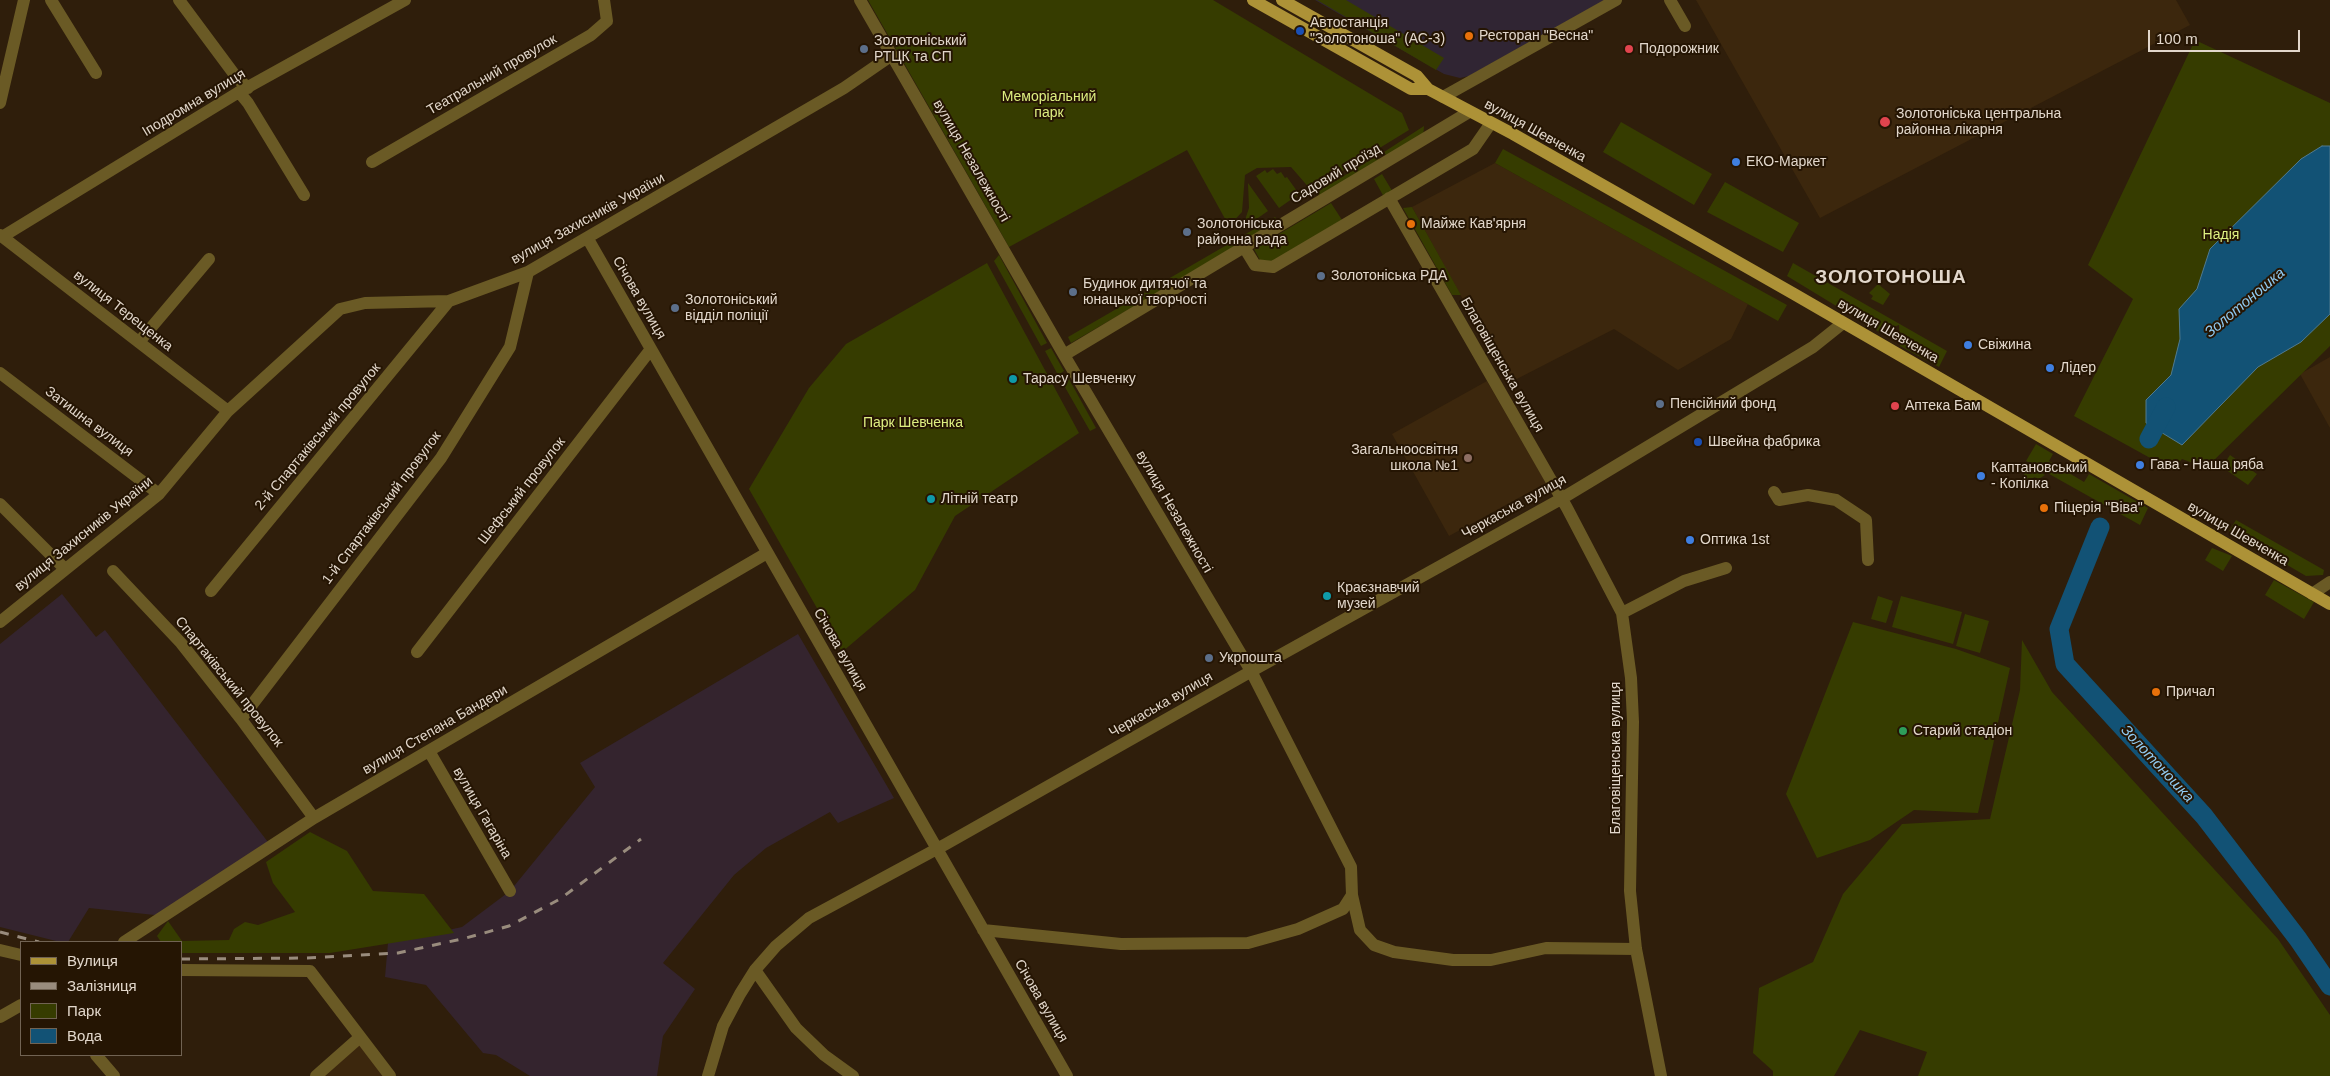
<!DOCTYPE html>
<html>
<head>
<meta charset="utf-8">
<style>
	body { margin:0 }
	#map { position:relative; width:2330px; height:1076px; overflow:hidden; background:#2f1e0b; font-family:Arial,sans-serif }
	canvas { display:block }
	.legend { position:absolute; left:20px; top:941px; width:162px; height:115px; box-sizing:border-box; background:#251503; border:1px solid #716353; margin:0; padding:6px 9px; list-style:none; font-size:15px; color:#e2d7cb }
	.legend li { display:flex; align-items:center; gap:10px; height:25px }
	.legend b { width:25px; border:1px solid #716353 }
	.scale { position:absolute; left:2148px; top:30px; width:152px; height:22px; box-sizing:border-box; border:2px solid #e2d7cb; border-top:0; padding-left:6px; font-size:15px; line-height:18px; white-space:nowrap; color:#e2d7cb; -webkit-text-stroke:4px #251503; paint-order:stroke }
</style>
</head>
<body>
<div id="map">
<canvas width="2330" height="1076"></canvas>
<ul class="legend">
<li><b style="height:6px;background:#ad9237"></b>Вулиця</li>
<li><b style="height:6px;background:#998c7d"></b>Залізниця</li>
<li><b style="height:14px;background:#363c00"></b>Парк</li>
<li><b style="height:14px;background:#125275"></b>Вода</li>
</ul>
<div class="scale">100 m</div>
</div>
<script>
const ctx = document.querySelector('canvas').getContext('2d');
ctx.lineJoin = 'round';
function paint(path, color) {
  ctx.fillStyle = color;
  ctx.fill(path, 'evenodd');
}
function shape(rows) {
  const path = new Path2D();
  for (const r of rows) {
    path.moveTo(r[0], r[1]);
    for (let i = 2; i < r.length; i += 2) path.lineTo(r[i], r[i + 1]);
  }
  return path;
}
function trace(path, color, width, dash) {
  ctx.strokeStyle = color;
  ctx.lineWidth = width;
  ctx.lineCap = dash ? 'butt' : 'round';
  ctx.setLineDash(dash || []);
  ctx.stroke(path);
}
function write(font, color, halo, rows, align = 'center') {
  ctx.font = font + ' Arial,sans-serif';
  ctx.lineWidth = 4;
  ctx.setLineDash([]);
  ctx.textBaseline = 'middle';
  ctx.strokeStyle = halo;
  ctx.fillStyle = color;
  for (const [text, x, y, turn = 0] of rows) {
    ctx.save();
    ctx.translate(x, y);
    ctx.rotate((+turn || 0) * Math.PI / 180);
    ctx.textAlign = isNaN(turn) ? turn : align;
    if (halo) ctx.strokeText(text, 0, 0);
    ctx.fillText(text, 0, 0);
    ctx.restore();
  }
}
paint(shape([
	[1315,0,1605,0,1469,76,1460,78,1444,74]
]), '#302533');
paint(shape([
	[62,594,96,637,105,630,271,846,164,916,89,908,68,942,60,942,0,927,0,644],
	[798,634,894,798,838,823,830,812,766,848,734,875,663,963,695,989,663,1036,657,1076,530,1076,496,1055,483,1053,426,985,385,977,388,943,462,927,510,891,595,787,580,763]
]), '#34242e');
paint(shape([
	[1696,0,2176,0,2190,25,1820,218],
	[1495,163,1748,304,1731,339,1678,370,1614,329,1509,383,1412,207],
	[2330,357,2330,428,2300,374],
	[1487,381,1546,483,1449,536,1392,434],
	[359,1038,390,1076,316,1076]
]), '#3c270d');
paint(shape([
	[868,0,1213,0,1402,113,1409,130,1311,190,1291,167,1257,168,1245,175,1242,212,1229,226,1187,150,1009,247],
	[1317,0,1346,0,1444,58,1436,70],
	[2195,40,2330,103,2330,346,2206,468,2182,459,2172,470,2074,416,2133,299,2088,265],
	[1621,122,1712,174,1694,205,1603,152],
	[1424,126,1423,139,1389,160,1384,152],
	[1503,149,1787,305,1778,321,1495,163],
	[1377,156,1382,164,1322,200,1317,192],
	[1273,169,1277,174,1281,172,1285,178,1287,177,1299,194,1279,208,1256,176,1265,170,1267,173],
	[1382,174,1394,194,1385,199,1374,179],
	[1725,182,1799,223,1783,252,1707,212],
	[1248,183,1268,211,1242,229,1249,208],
	[1331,203,1342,220,1273,261,1261,262,1254,249],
	[1412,207,1461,295,1452,295,1403,208],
	[1275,217,1279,222,1071,343,1068,337],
	[999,255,1047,343,1041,346,994,261],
	[987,263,1079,433,955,516,915,590,842,652,749,489,809,388,846,344],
	[1793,263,1947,351,1939,367,1900,346,1899,325,1879,332,1787,276],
	[1878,284,1890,294,1883,305,1871,299,1873,296,1869,293],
	[1051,348,1064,371,1058,375,1045,351],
	[1069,379,1096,428,1090,431,1062,382],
	[2036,444,2053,454,2049,461,2084,482,2089,474,2148,508,2140,525,2026,461],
	[2230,455,2257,474,2248,485,2222,467],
	[2031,467,2045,475,2039,479,2034,477,2029,487,2020,482,2027,469,2029,471],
	[2236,520,2324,570,2323,575,2306,576,2229,531],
	[2212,548,2232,556,2223,571,2205,560],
	[2274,580,2314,602,2304,619,2265,595],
	[1878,596,1893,601,1886,623,1871,619],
	[1901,596,1962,612,1953,644,1892,627],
	[1965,614,1989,621,1980,653,1956,646],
	[1853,622,1956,649,2010,668,1978,813,1914,810,1870,840,1817,858,1786,794],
	[2022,640,2052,692,2278,939,2330,1015,2330,1076,1918,1076,1927,1052,1860,1030,1834,1076,1773,1076,1773,1071,1753,1053,1759,988,1813,962,1843,894,1902,824,1990,819,2020,690],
	[310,832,347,851,373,891,424,894,454,933,330,953,181,953,181,942,161,942,157,936,168,921,182,941,229,940,234,929,245,922,258,925,295,912,273,883,266,862]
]), '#363c00');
const water = shape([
	[2322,146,2330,146,2330,314,2301,342,2258,367,2182,445,2146,423,2146,400,2171,375,2180,339,2179,309,2197,289,2210,249,2301,159,2322,146]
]);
paint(water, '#125275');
trace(water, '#507a8f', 1);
trace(shape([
	[2149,439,2166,407],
	[2100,527,2059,629,2065,664,2204,816,2298,939,2330,986]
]), '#125275', 19);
trace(shape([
	[51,0,96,73],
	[179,0,237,78,248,88],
	[860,0,1064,355,1251,671,1351,867,1352,895,1360,930,1374,945,1394,952,1453,960,1491,960,1546,948,1636,949],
	[1670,0,1685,26],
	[239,92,248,103,304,195],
	[1443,97,1616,0],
	[0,103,24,0],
	[372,162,591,35,607,21,604,0],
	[1389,198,1567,508,1622,613,1631,678,1633,722,1630,891,1636,949,1661,1076],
	[0,235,228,411],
	[2,237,239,92,405,0],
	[588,239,1067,1076],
	[1244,247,1255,265,1273,267,1473,149,1491,123],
	[139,342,209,259],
	[1064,355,1469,112],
	[0,373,159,494],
	[1774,492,1779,500,1808,495,1836,500,1866,520,1868,560],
	[0,504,65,569],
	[113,571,181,643,241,719,314,818],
	[211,591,449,301],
	[2312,594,2330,582],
	[1622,613,1684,581,1726,568],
	[0,622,159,494,228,411,340,309,365,303,449,301,528,272,844,88,892,55],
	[417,652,651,349],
	[241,719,441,458,510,347,528,272],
	[429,751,510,891],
	[983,930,1121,944,1248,943,1298,929,1343,909,1352,895],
	[124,942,314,818,767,553],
	[0,950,21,955],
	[181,970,310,971,390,1076],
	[755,970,796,1028,824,1055,853,1076],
	[0,1017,21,1005],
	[96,1055,114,1076],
	[316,1076,359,1038],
	[708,1076,723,1026,740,994,755,970,776,946,809,918,946,844,1257,668,1561,499,1813,347,1843,323]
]), '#6a5a25', 12);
trace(shape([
	[1253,0,1411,89,1428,89],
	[1282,0,1417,76,1428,89,1513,134,1794,294,2330,604]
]), '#ad9237', 12);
trace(shape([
	[0,932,39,942],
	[181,959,307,958,398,953,466,938,509,926,560,899,641,839]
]), '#998c7d', 3, [9, 9]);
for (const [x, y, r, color] of [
	[1300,31,5,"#1a4fb4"],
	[1469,36,5,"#e8710a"],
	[864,49,5,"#5c6f8a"],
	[1629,49,5,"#e0444e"],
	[1885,122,6,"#e0444e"],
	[1736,162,5,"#3f7fe0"],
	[1411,224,5,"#e8710a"],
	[1187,232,5,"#5c6f8a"],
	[1321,276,5,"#5c6f8a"],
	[1073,292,5,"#5c6f8a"],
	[675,308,5,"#5c6f8a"],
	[1968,345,5,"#3f7fe0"],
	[2050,368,5,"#3f7fe0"],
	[1013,379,5,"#0f9aa8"],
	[1660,404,5,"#5c6f8a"],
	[1895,406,5,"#e0444e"],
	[1698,442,5,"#1a4fb4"],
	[1468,458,5,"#8d6e63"],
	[2140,465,5,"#3f7fe0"],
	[1981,476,5,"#3f7fe0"],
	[931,499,5,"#0f9aa8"],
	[2044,508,5,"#e8710a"],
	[1690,540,5,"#3f7fe0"],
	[1327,596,5,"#0f9aa8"],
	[1209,658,5,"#5c6f8a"],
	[2156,692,5,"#e8710a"],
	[1903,731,5,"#2e9e5b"]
]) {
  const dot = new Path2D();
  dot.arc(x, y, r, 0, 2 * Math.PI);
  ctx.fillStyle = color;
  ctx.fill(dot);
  trace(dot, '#251503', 2);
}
write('14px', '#e2d7cb', '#251503', [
	["Автостанція",1310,23],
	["\"Золотоноша\" (АС-3)",1310,39],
	["Ресторан \"Весна\"",1479,36],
	["Золотоніський",874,41],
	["РТЦК та СП",874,57],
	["Подорожник",1639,49],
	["Золотоніська центральна",1896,114],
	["районна лікарня",1896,130],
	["ЕКО-Маркет",1746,162],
	["Золотоніська",1197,224],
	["районна рада",1197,240],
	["Майже Кав'ярня",1421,224],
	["Золотоніська РДА",1331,276],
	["Будинок дитячої та",1083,284],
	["юнацької творчості",1083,300],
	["Золотоніський",685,300],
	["відділ поліції",685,316],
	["Свіжина",1978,345],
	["Лідер",2060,368],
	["Тарасу Шевченку",1023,379],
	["Пенсійний фонд",1670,404],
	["Аптека Бам",1905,406],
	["Швейна фабрика",1708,442],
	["Загальноосвітня",1458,450,"right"],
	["школа №1",1458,466,"right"],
	["Гава - Наша ряба",2150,465],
	["Каптановський",1991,468],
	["- Копілка",1991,484],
	["Літній театр",941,499],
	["Піцерія \"Віва\"",2054,508],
	["Оптика 1st",1700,540],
	["Краєзнавчий",1337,588],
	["музей",1337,604],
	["Укрпошта",1219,658],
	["Причал",2166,692],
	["Старий стадіон",1913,731]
], 'left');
write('14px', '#e2d7cb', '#251503', [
	["Театральний провулок",492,75,-30],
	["Іподромна вулиця",194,103,-31],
	["вулиця Шевченка",1535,131,29],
	["вулиця Незалежності",971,161,60],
	["Садовий проїзд",1336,174,-31],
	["вулиця Захисників України",588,219,-29],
	["Січова вулиця",639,298,60],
	["вулиця Терещенка",123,311,38],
	["вулиця Шевченка",1888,331,30],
	["Благовіщенська вулиця",1502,365,60],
	["Затишна вулиця",89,422,37],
	["2-й Спартаківський провулок",318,437,-50],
	["Шефський провулок",522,491,-52],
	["Черкаська вулиця",1514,507,-29],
	["1-й Спартаківський провулок",382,508,-53],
	["вулиця Незалежності",1174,512,60],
	["вулиця Захисників України",84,534,-39],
	["вулиця Шевченка",2238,534,30],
	["Січова вулиця",840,650,60],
	["Спартаківський провулок",229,682,51],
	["Черкаська вулиця",1161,705,-30],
	["вулиця Степана Бандери",435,730,-30],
	["Благовіщенська вулиця",1616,758,-90],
	["вулиця Гагаріна",482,813,60],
	["Січова вулиця",1041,1001,60]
]);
write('14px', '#deef81', '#251503', [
	["Меморіальний",1049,97],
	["парк",1049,113],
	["Надія",2221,235],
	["Парк Шевченка",913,423]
]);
write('italic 15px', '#90caf1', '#251503', [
	["Золотоношка",2245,303,-40],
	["Золотоношка",2157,764,47]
]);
ctx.letterSpacing = '1px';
write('bold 19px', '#e2d7cb', '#251503', [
	["ЗОЛОТОНОША",1891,278]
]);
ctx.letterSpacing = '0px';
</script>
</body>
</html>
